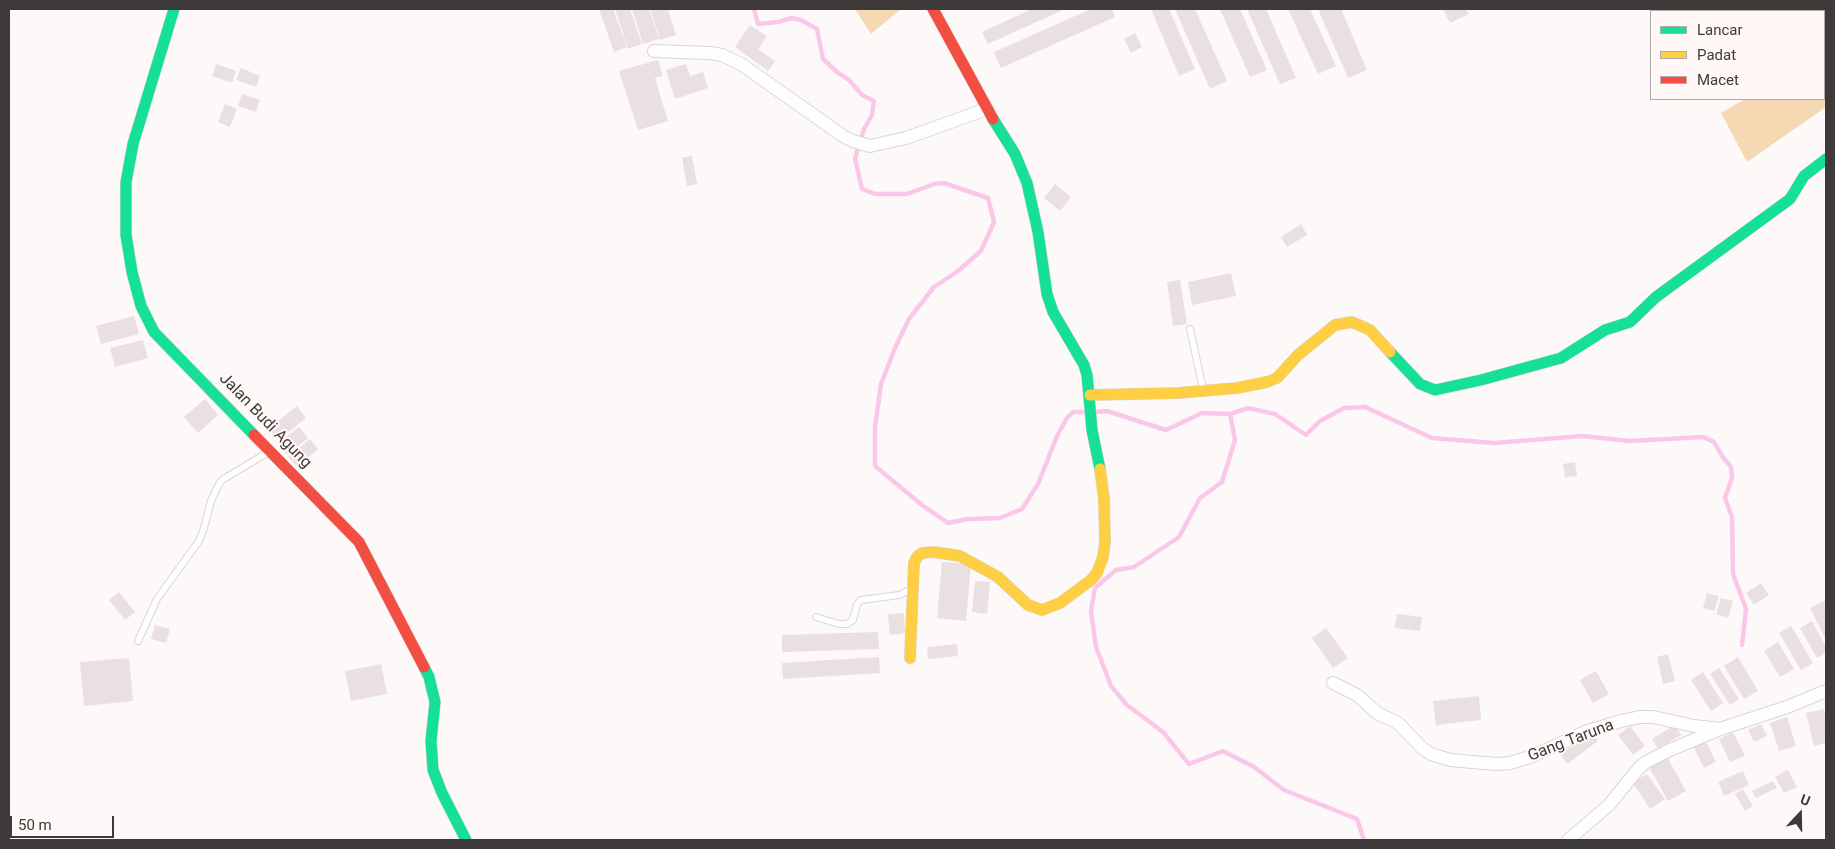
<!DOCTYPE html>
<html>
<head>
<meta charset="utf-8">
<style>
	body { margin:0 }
	#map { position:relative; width:1835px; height:849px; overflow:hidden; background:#fdf9f9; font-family:Roboto,sans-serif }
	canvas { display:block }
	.frame { position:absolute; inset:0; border:10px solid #3d3a39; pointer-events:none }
	.legend { position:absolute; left:1650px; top:10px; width:175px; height:90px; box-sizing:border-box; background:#fff8f7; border:1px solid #b1acab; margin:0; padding:6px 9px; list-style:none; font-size:15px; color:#3d3a39 }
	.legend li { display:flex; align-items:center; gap:10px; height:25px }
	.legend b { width:25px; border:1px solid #b1acab }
	.north { position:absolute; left:1775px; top:789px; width:50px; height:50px; -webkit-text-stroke:4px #fff8f7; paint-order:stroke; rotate:21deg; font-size:14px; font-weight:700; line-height:20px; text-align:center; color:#3d3a39 }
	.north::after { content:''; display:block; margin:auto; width:18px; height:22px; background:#3d3a39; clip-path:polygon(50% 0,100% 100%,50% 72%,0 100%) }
	.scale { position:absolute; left:10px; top:816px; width:104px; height:22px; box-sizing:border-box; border:2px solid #3d3a39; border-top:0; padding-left:6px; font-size:15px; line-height:18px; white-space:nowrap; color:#3d3a39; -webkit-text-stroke:4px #fff8f7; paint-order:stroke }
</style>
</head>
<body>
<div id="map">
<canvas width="1835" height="849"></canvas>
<div class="frame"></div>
<ul class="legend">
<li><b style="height:6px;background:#16e098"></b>Lancar</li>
<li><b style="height:6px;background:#ffcf43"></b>Padat</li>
<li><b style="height:6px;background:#f24e42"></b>Macet</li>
</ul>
<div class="north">U</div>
<div class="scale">50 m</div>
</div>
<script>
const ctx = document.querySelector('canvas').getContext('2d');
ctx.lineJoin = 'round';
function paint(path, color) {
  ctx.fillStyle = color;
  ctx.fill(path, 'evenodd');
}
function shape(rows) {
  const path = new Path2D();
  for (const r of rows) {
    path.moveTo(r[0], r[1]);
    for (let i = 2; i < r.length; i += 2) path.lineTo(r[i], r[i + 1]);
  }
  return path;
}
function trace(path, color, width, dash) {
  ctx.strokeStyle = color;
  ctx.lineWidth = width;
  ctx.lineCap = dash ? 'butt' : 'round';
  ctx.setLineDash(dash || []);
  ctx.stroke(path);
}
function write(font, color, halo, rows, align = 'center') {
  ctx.font = font + ' Roboto,sans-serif';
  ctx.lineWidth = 4;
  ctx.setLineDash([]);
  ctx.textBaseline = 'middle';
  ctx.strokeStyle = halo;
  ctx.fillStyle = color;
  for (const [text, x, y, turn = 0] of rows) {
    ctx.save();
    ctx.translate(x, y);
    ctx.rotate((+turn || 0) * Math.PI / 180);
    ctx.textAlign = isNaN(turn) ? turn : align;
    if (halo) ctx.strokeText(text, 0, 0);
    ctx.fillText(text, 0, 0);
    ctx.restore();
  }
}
paint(shape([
	[855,9,901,9,871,34],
	[1826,52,1826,107,1747,162,1721,113,1745,99,1824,99,1824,53]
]), '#f4d9b3');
trace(shape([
	[754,9,758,24,778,22,792,18,801,20,817,29,823,59,837,72,849,80,862,95,874,101,872,115,864,129,855,159,862,189,875,194,907,194,934,184,944,183,988,198,994,222,981,251,958,271,934,287,909,319,895,348,881,384,875,427,875,466,922,505,948,523,968,519,1000,518,1022,509,1038,484,1057,436,1067,418,1073,412,1087,412],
	[1095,412,1107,411,1166,430,1202,413,1230,414],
	[1364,840,1357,819,1284,790,1254,767,1223,751,1189,764,1163,732,1127,705,1111,686,1096,647,1091,611,1095,588,1116,570,1134,567,1179,537,1200,498,1222,482,1235,440,1230,414,1248,408,1275,414,1306,435,1320,421,1344,408,1365,407,1432,438,1494,443,1582,436,1630,441,1703,437,1714,442,1722,456,1731,467,1732,478,1725,498,1732,517,1733,574,1746,609,1742,645]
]), '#fbc7e9', 4.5);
paint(shape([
	[599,9,613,9,627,47,614,52],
	[615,9,630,9,642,44,628,49],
	[632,9,649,9,659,39,643,44],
	[650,9,668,9,676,35,660,40],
	[1032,9,1065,9,988,44,982,32],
	[1091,9,1112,9,1115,17,1001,68,994,52],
	[1151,9,1169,9,1195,69,1179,76],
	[1175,9,1195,9,1227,81,1210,89],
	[1220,9,1240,9,1267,70,1250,77],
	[1247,9,1266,9,1296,78,1280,84],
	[1288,9,1310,9,1336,66,1318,74],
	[1318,9,1341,9,1367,70,1348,78],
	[1443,9,1466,9,1469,14,1450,23],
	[750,25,767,36,758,49,775,61,768,71,735,47],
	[1135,33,1142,47,1131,53,1124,39],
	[658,60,663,76,655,78,668,121,638,130,619,71],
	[216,64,236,71,232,83,212,76],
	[686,64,690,76,703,72,708,88,675,99,666,70],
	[241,68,260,76,256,87,236,80],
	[242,94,260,100,256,112,238,106],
	[225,104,237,109,230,127,218,122],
	[692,156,697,184,687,186,682,158],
	[1055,184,1071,197,1060,211,1044,198],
	[1301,224,1307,235,1287,247,1281,237],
	[1231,273,1236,296,1192,305,1188,282],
	[1180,280,1187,324,1173,326,1167,282],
	[134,316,139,334,101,344,96,326],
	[143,340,148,358,115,367,110,348],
	[205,399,218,415,198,433,184,417],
	[297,406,306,418,279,440,269,428],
	[299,427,308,438,287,455,278,443],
	[310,439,318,449,297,467,288,457],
	[1575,462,1577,476,1565,477,1563,464],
	[942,562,971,564,966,621,937,618],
	[975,581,990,582,987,614,972,612],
	[1761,583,1769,595,1754,605,1746,593],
	[119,592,135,612,125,620,109,600],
	[1707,593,1719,596,1714,611,1703,608],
	[1721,598,1733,601,1728,618,1716,614],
	[1826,600,1826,640,1810,608],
	[904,613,905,633,890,635,888,614],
	[1397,614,1422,617,1420,631,1395,628],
	[1812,621,1826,647,1826,653,1817,658,1800,628],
	[155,625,170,629,166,643,151,639],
	[1791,626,1813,663,1801,670,1779,633],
	[1326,628,1348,658,1333,668,1312,638],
	[878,632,879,649,782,652,782,635],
	[1778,642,1794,669,1780,677,1764,651],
	[957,644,958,656,928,659,927,647],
	[1668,654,1675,681,1663,684,1657,657],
	[879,657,880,673,783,679,782,663],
	[1738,657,1758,691,1744,699,1724,666],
	[129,658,133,701,84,706,80,662],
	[381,664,387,694,351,701,345,671],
	[1719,668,1739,699,1730,705,1710,674],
	[1596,671,1609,694,1593,703,1580,680],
	[1703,672,1723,703,1711,711,1691,680],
	[1479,696,1481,720,1436,725,1433,701],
	[1824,709,1826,720,1826,743,1814,746,1806,713],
	[1787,717,1796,746,1779,751,1770,723],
	[1761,724,1767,736,1754,742,1748,730],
	[1675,725,1681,735,1658,749,1652,739],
	[1630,726,1645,746,1633,755,1618,735],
	[1591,732,1598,741,1567,764,1560,754],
	[1733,732,1745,756,1730,762,1719,739],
	[1704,738,1716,762,1704,768,1692,744],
	[1666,755,1686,791,1668,801,1648,765],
	[1788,770,1797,787,1784,793,1775,777],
	[1743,771,1749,785,1724,796,1718,782],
	[1647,774,1665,799,1650,809,1633,783],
	[1773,781,1777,788,1756,798,1752,791],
	[1743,789,1753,806,1745,811,1735,794]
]), '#eadfe1');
const lane = shape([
	[1190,329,1203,389],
	[816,617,839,624,847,624,853,620,857,604,861,600,899,595,912,589],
	[138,641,157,599,199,541,204,528,211,501,218,486,222,480,270,451]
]);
const street = shape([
	[654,51,710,53,722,55,741,64,843,136,853,141,870,146,906,138,987,109],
	[1333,683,1357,695,1377,713,1398,723,1422,748,1431,754,1450,760,1496,764,1510,763,1533,756,1585,732,1621,721,1640,717,1653,717,1694,726,1720,729,1787,707,1826,691],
	[1568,840,1609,805,1639,768,1646,762,1672,749,1718,730]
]);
const fast = shape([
	[174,9,133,144,126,182,126,235,132,272,141,306,154,332,254,435],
	[993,119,1015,154,1027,183,1038,232,1047,294,1053,312,1084,365,1087,375,1092,430,1100,469],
	[1390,352,1420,384,1435,390,1481,380,1561,358,1605,330,1630,322,1656,297,1790,199,1804,176,1826,159],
	[424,667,429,677,435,702,431,741,433,770,442,793,466,840]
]);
const slow = shape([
	[1090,395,1178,393,1237,388,1267,382,1277,378,1298,355,1335,325,1352,322,1370,330,1390,352],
	[910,658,914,563,917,557,922,553,934,552,960,556,998,577,1028,605,1042,610,1060,603,1091,580,1097,573,1103,557,1105,542,1104,499,1100,469]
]);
const jam = shape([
	[933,9,993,119],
	[254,435,359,542,424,667]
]);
trace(lane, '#d9d6d6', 8);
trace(street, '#d9d6d6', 14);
trace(fast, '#d9d6d6', 12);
trace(slow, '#d9d6d6', 12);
trace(jam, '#d9d6d6', 12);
trace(lane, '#fffefe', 6);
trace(street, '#fffefe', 12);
trace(fast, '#16e098', 11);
trace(slow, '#ffcf43', 11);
trace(jam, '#f24e42', 11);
write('16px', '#3d3a39', '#fff8f7', [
	["Jalan Budi Agung",265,421,46],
	["Gang Taruna",1571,741,-21]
]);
</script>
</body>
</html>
